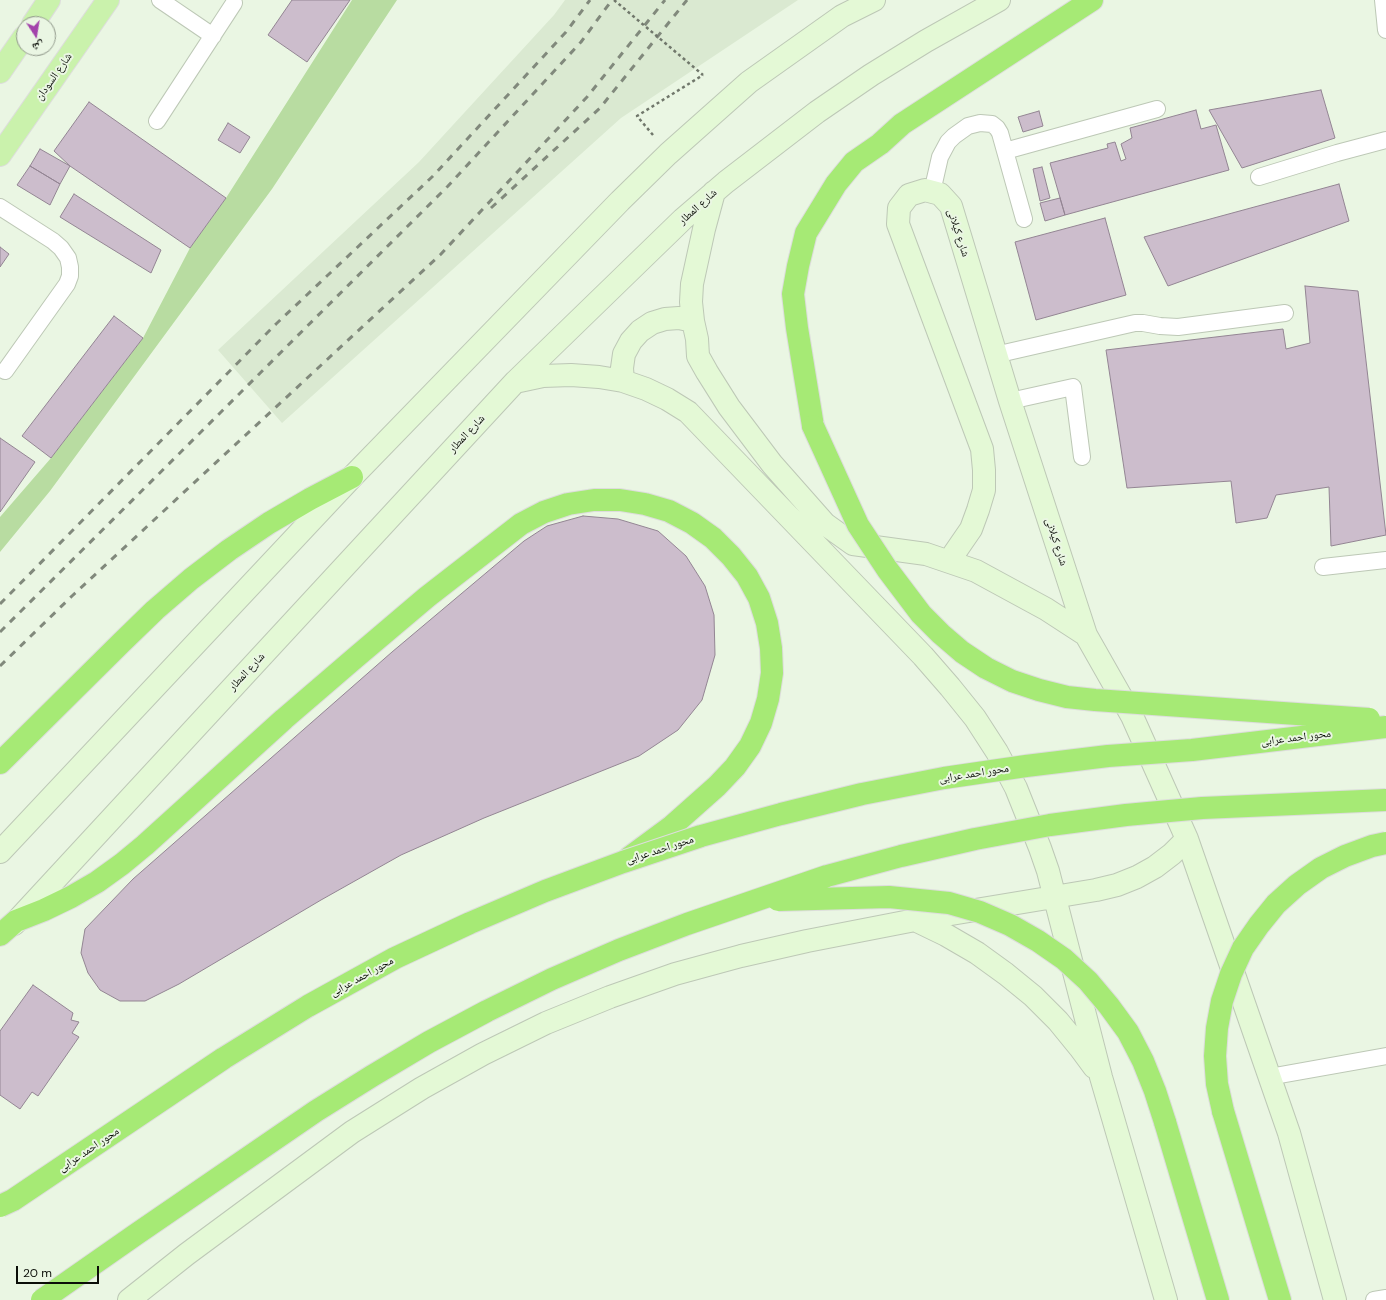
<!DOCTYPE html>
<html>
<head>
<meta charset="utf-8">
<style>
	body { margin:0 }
	#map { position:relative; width:1386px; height:1300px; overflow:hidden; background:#eaf6e3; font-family:"DM Sans","Noto Naskh Arabic",sans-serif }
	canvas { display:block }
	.north { position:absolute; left:16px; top:16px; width:40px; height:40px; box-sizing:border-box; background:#eaf6e3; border:1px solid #91998b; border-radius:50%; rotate:168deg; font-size:11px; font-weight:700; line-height:16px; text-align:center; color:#0b0e08 }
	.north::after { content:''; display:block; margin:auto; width:14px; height:18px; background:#a343ab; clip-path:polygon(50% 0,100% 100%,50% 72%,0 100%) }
	.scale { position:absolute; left:16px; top:1266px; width:83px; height:18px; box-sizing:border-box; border:2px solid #0b0e08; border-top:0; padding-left:5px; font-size:12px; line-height:14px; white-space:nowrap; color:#0b0e08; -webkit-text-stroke:3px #eaf6e3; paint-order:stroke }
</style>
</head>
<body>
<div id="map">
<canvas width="1386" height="1300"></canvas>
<div class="north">ش</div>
<div class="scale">20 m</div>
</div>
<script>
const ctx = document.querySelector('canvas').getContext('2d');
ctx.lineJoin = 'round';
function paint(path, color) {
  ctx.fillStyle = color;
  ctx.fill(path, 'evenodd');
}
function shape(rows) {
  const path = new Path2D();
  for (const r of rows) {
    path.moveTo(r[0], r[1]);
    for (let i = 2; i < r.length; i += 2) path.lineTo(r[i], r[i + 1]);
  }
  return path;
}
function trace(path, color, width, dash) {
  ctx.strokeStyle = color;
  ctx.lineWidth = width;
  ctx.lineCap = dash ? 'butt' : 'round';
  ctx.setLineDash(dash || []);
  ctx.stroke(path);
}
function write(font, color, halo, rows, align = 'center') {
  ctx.font = font + ' "DM Sans","Noto Naskh Arabic",sans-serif';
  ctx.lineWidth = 4;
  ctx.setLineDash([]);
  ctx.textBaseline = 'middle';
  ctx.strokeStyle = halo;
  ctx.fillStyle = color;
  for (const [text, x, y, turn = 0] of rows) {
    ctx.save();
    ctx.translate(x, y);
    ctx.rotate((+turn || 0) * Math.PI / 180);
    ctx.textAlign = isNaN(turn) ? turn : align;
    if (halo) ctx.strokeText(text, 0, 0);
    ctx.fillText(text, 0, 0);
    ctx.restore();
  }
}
paint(shape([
	[565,0,798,0,621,118,282,423,218,350,419,162,554,15]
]), '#dae9d1');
paint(shape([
	[352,0,397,0,272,189,50,491,0,552,0,517,51,458,143,338,190,248,226,198]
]), '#b8dca1');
const building = shape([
	[292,0,350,0,307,62,268,35,292,0],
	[1321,90,1335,138,1242,168,1209,110,1321,90],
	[89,102,226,198,190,248,70,166,54,151,89,102],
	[1196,110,1201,129,1216,125,1229,170,1065,215,1050,163,1108,148,1107,144,1115,142,1121,161,1126,159,1121,144,1132,138,1130,128,1196,110],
	[1039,111,1043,126,1023,132,1018,117,1039,111],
	[228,123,250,137,240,153,218,140,228,123],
	[40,149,70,166,60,184,30,166,40,149],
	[30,166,60,184,50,205,17,185,30,166],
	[1042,167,1050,198,1040,201,1033,169,1042,167],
	[1339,184,1349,221,1168,286,1144,237,1339,184],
	[74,194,161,250,151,273,60,217,74,194],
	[1060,198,1065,215,1045,221,1040,203,1060,198],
	[1105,218,1126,295,1036,320,1015,242,1105,218],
	[0,247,9,254,0,267,0,247],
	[1305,286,1358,291,1386,535,1331,546,1329,487,1276,495,1267,518,1236,523,1231,481,1127,488,1106,350,1283,329,1286,349,1310,343,1305,286],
	[114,316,143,338,51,458,22,436,114,316],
	[0,438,35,462,0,512,0,438],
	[583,516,618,519,658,531,686,556,705,586,714,615,715,655,702,700,678,730,639,756,484,818,401,855,321,900,179,984,145,1001,120,1001,100,990,88,973,81,953,85,929,133,879,392,652,524,541,547,526,583,516],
	[33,985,73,1013,71,1020,79,1022,72,1033,79,1037,38,1096,32,1092,20,1109,0,1095,0,1031,33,985]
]);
paint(building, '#ccbdcc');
trace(building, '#938593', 1);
const lane = shape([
	[160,0,213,36],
	[1383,0,1386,30],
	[157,121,234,3],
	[1005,151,1157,109],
	[1259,177,1337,153,1386,140],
	[932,192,940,157,948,142,954,136,968,126,980,123,992,124,997,128,1000,133,1024,219],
	[0,207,53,241,61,248,68,258,70,267,70,276,67,284,5,371],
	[995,355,1135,323,1143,323,1160,326,1178,327,1285,313],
	[1010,401,1073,387,1082,457],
	[1323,567,1386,560],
	[1269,1077,1386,1056],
	[1374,1300,1386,1298]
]);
const secondary = shape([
	[714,192,704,229,692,284,691,302,693,321,697,339,698,356,707,372,729,407,772,464,825,524,853,544,926,554,976,571,1046,609,1086,635,1132,716,1187,839,1289,1133,1335,1300],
	[623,381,622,368,624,354,631,341,640,331,652,323,665,319,679,318,693,321],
	[515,382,543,376,571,375,599,377,623,381,646,389,667,399,688,412,923,656,950,687,975,718,997,752,1016,788,1040,848,1048,871,1101,1077,1166,1300],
	[949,561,971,529,978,510,984,490,984,470,982,449,898,224,899,208,909,195,925,190,940,194,951,206,1010,401,1086,635],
	[0,852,352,477,620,201,668,154,749,82,842,16,874,0],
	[915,920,946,935,977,953,1006,974,1033,996,1058,1021,1080,1048,1094,1067],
	[14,924,515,382,683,219,726,182,817,112,871,75,926,41,999,0],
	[129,1300,187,1254,352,1132,422,1088,483,1054,546,1023,610,997,675,974,741,956,807,941,915,920,1096,890,1117,885,1137,877,1155,867,1172,854,1187,839]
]);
const primary = shape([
	[33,24,49,0],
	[0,72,24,37],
	[0,155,108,0]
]);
const highway = shape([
	[813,426,797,328,793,294,798,266,806,233,836,184,854,162,880,144,902,124,1092,0],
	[0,763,121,643,155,610,191,579,229,550,269,523,310,499,352,477],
	[0,935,16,921,44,910,71,897,97,882,122,864,145,845,284,719,355,658,427,597,521,524,544,512,568,504,594,500,620,500,645,504,669,511,692,523,713,538,731,556,747,576,759,598,767,623,771,648,772,673,768,699,761,723,750,746,735,767,717,786,672,826,630,857],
	[1223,1111,1280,1300],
	[1165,1122,1218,1300]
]);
trace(lane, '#bdc8b6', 18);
trace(secondary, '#bdc8b6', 24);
trace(primary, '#dddddc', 24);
trace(highway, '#dddddc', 24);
trace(shape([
	[653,135,637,116,703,75]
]), '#70776b', 2.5, [3, 3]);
trace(lane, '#fff', 16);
trace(secondary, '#e4f9d6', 22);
trace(primary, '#caf2ac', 22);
trace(highway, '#a6ea75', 22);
trace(shape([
	[491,208,600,108,687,0],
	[0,604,276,324,433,176,566,32,590,0],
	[0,632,448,186,581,42,612,0],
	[0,666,72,596,441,254,587,97,665,0]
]), '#81897c', 3, [7, 7]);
const highwayBridge = shape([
	[813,426,858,525,887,569,921,614,941,634,962,652,986,668,1012,681,1039,690,1067,697,1095,700,1369,719],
	[778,900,889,897,949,903,980,912,1010,925,1038,941,1064,959,1088,981,1109,1006,1128,1032,1143,1061,1155,1091,1165,1122],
	[1223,1111,1217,1084,1215,1056,1217,1028,1222,1001,1231,974,1243,948,1259,925,1276,904,1297,885,1321,868,1345,856,1372,846,1386,843],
	[0,1206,13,1200,224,1058,308,1006,395,958,470,923,545,891,623,862,701,836,781,814,862,794,944,778,1026,766,1108,756,1192,750,1386,727],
	[42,1300,138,1233,316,1111,372,1076,429,1042,487,1011,552,979,619,950,687,924,827,876,901,856,975,839,1050,825,1126,815,1202,808,1386,800]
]);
trace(highwayBridge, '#dddddc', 24, []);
trace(shape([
	[614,0,703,75]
]), '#70776b', 2.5, [3, 3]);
trace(highwayBridge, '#a6ea75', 22);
write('11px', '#0b0e08', '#eaf6e3', [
	["شارع السودان",54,77,-55],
	["شارع المطار",698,207,-42],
	["شارع كيلانى",958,233,72],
	["شارع المطار",467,434,-47],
	["شارع كيلانى",1056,542,72],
	["شارع المطار",247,672,-47],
	["محور احمد عرابى",1296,738,-7],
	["محور احمد عرابى",974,774,-9],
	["محور احمد عرابى",660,850,-18],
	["محور احمد عرابى",362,977,-29],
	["محور احمد عرابى",89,1150,-34]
]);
</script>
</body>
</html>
